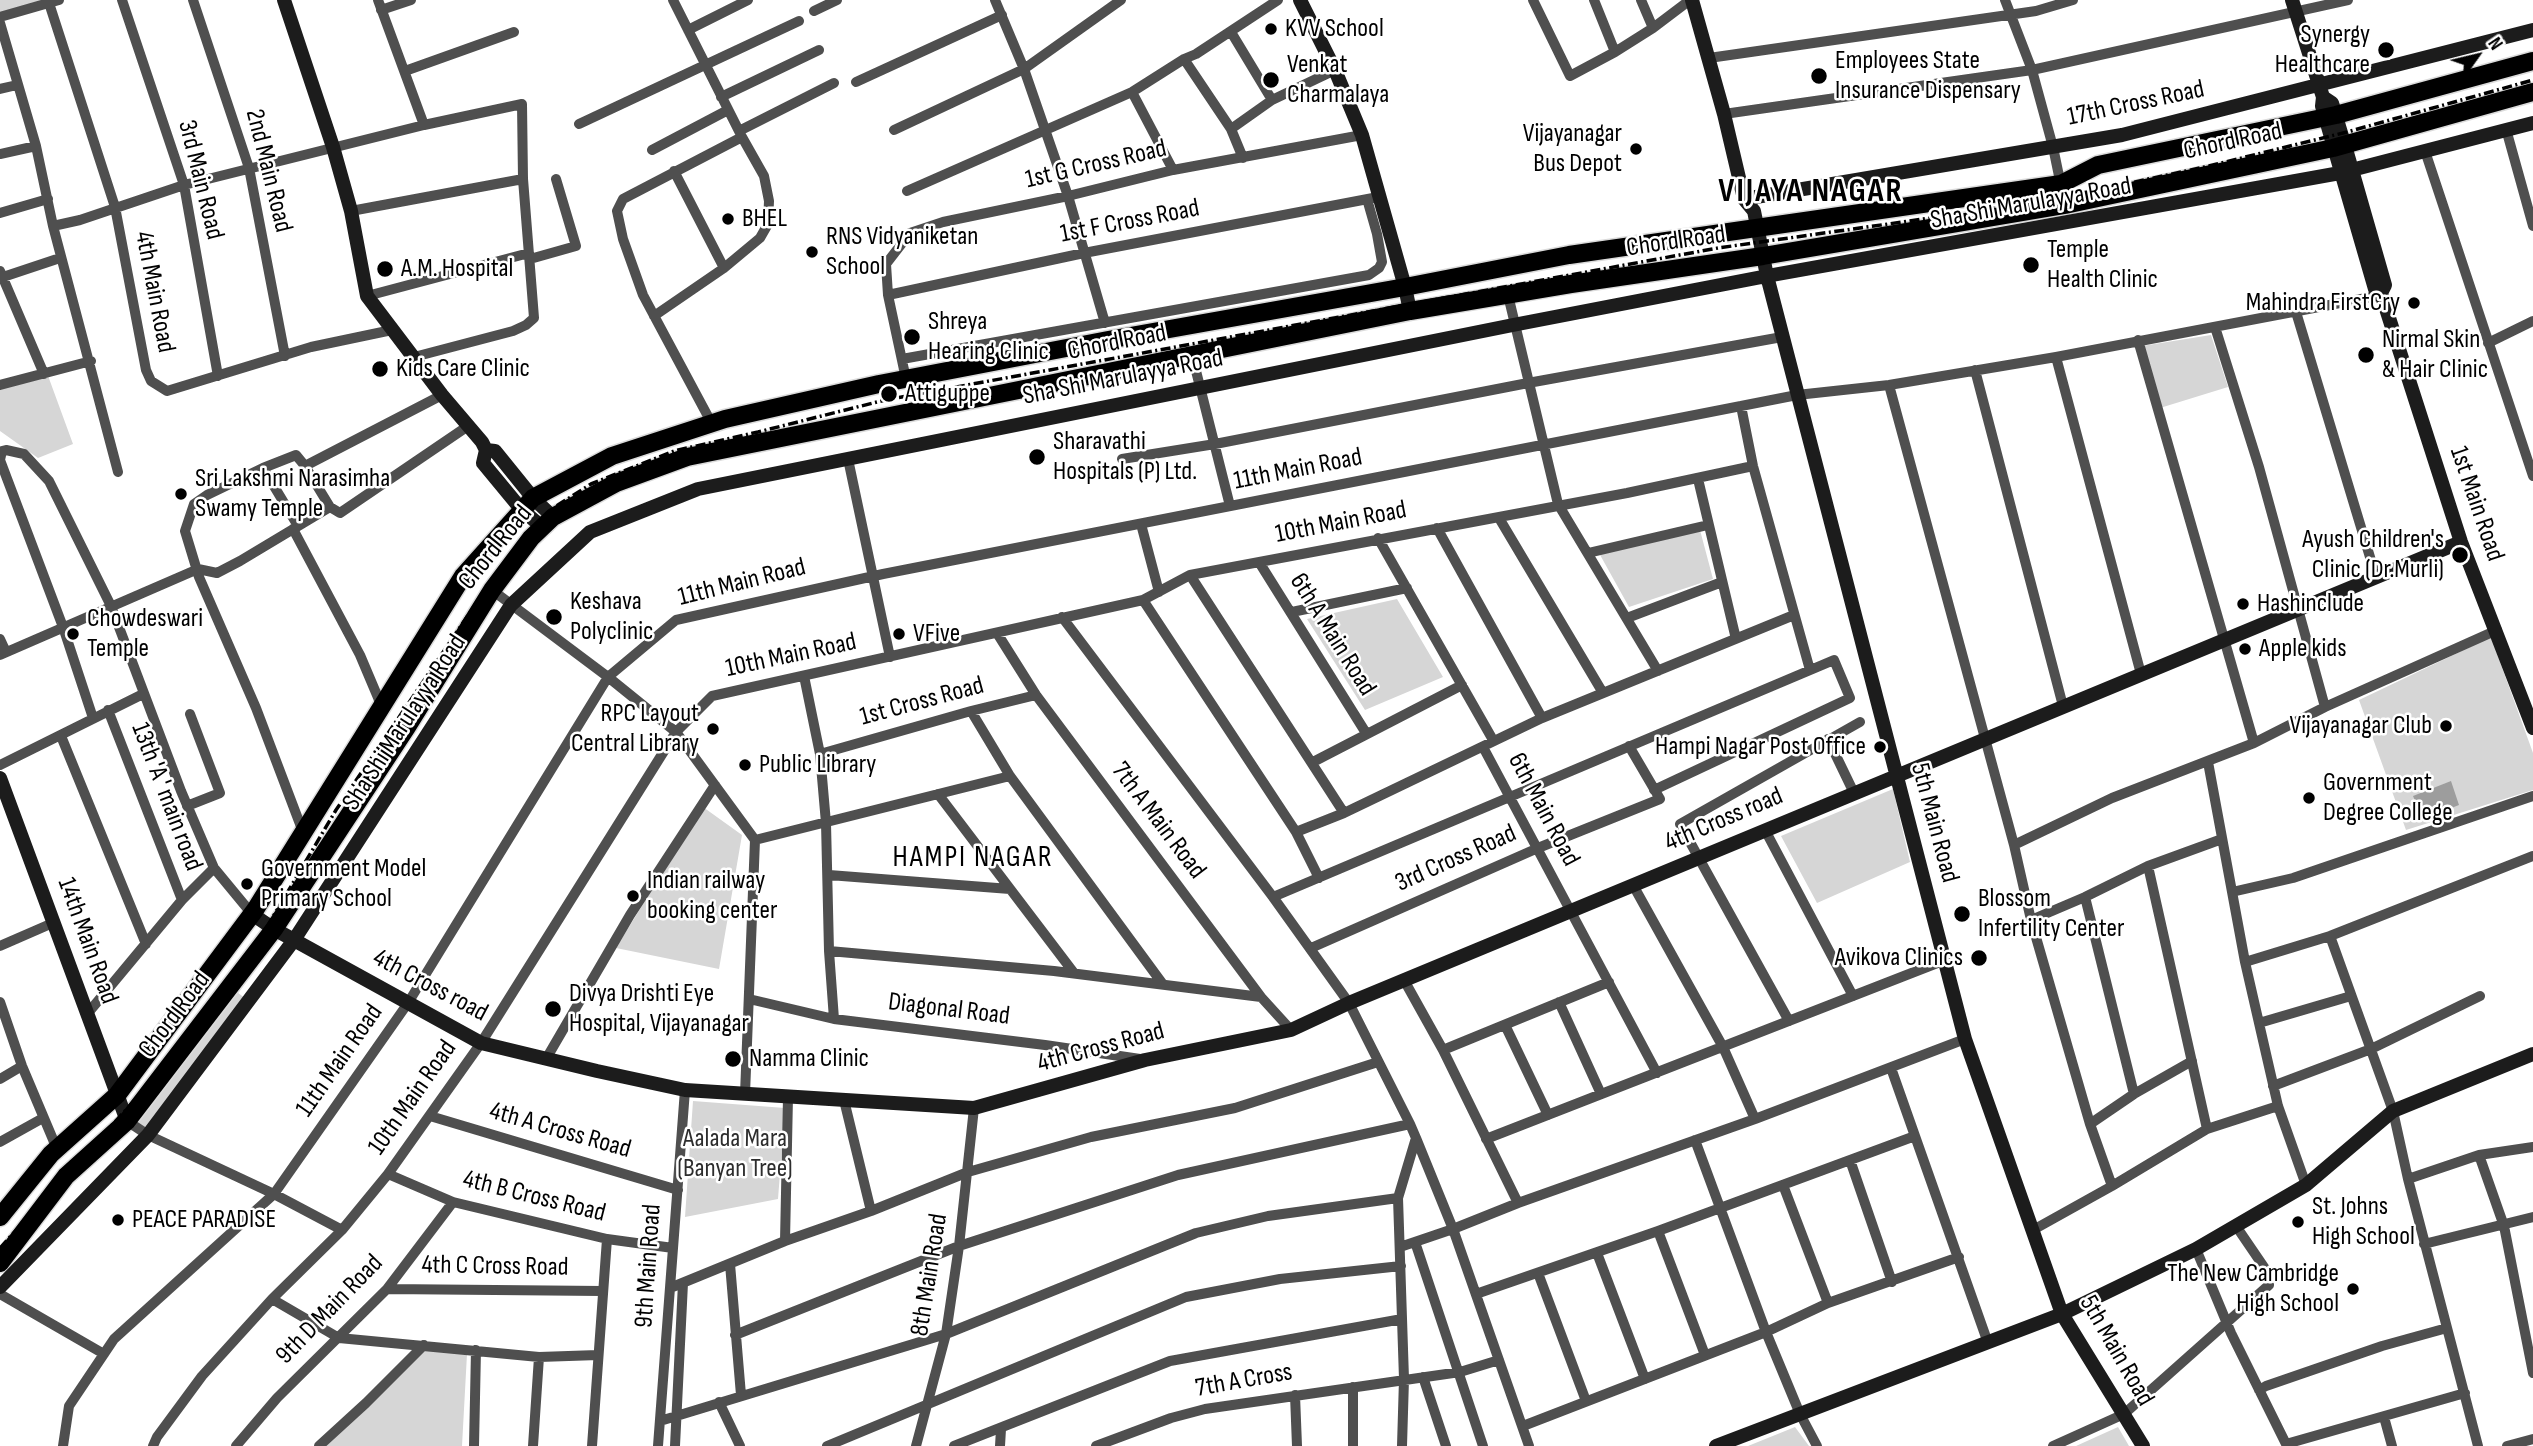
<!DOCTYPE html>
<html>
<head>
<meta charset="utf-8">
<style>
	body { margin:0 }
	#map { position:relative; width:2533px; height:1446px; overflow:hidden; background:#fff; font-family:"Sofia Sans Condensed",sans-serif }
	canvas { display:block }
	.north { position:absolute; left:2442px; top:21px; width:70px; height:70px; -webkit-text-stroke:5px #fff; paint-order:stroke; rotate:56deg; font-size:19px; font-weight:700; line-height:28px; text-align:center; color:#000 }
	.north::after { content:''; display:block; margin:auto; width:24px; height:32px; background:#000; clip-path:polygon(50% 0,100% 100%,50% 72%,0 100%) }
</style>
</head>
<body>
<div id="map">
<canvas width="2533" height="1446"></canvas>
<div class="north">N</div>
</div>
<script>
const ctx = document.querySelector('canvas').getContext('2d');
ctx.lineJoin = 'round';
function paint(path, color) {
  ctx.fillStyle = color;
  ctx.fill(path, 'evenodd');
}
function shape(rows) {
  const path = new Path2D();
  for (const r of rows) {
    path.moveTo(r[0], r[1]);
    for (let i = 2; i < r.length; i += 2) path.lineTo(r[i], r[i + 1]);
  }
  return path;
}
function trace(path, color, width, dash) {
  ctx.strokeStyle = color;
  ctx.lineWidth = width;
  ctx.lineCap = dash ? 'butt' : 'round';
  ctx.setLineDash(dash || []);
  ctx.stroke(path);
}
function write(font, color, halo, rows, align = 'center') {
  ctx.font = font + ' "Sofia Sans Condensed",sans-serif';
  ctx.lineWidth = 5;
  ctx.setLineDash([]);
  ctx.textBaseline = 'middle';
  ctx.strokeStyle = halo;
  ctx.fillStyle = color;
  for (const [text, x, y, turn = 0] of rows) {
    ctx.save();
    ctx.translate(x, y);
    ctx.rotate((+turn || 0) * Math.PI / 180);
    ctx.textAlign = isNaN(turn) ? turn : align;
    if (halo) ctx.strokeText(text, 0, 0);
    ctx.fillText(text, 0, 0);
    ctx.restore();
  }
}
paint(shape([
	[0,0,51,0,0,15],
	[2211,335,2228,387,2160,408,2142,346],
	[47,373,73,444,38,458,0,431,0,387],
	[1700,530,1713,579,1629,607,1599,553],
	[1397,599,1443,677,1365,710,1307,619],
	[2491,637,2533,753,2533,790,2406,830,2359,700],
	[1893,789,1910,862,1817,903,1781,836],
	[703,807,742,835,719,969,616,948],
	[233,989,246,999,146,1129,133,1120],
	[693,1101,785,1108,778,1199,685,1217],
	[427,1347,467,1354,462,1446,324,1446],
	[1795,1427,1809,1446,1748,1446],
	[2118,1427,2129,1446,2076,1446]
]), '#d6d6d6');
paint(shape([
	[2451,781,2459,805,2423,819,2413,796]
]), '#9d9d9d');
const primary = shape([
	[0,1217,51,1154,117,1095,255,910,463,576,533,498,612,456,725,419,879,384,1108,340,1405,287,1569,255,2061,184,2098,165,2336,115,2533,61],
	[0,1263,66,1176,127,1121,274,929,407,727,492,590,531,538,553,517,616,483,687,457,1410,311,1571,284,1763,256,2065,205,2333,148,2533,92]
]);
trace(primary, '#dbdbdb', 21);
trace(shape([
	[122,0,184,185,218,376],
	[193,0,249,168,285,356],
	[673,0,742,137,623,199,617,211,623,239,643,295,711,422],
	[995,0,1024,69,1068,196,1105,323],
	[1533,0,1570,76,1615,52,1653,28,1690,0],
	[1594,0,1615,52],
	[1641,0,1653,28],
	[2005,0,2032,70,2053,147,2065,205],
	[49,3,115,207,146,370,151,381,167,391,311,347,392,330],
	[381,10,411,0],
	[814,11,837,0],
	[0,17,59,0],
	[0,23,36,146,53,226,80,220,184,185,424,125,378,0],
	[688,30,748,0],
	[1231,32,1272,100,1231,129,1243,158],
	[1709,58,2036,11,2073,0],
	[1184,59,1231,129],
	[405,71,514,32],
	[856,82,1002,15],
	[0,89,17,85],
	[1132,92,1173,170],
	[721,97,819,50],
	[1272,100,1335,70],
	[1724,114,2032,70,2348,0],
	[579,124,799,21],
	[2506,129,2533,226],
	[894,130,1024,69,1121,0],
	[739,131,834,83],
	[652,150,728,110],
	[2425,151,2533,476],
	[0,154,36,146],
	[674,171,724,268],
	[907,191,1132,92,1184,59,1196,54,1278,0],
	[351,211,523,179],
	[0,213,48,199],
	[53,226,118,472],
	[530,259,576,246,556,179],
	[0,271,44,374],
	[3,277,60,258],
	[888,295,1084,253,1373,198],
	[1508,295,1558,504,1658,671],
	[367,296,529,253],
	[2296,312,2376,577],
	[654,316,724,268,760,238,768,224,769,201,764,176,742,137],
	[2215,327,2259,467,2325,707],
	[2138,340,2254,743],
	[2488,343,2533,321],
	[1192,355,1230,506],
	[414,357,513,331,526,325,534,318,523,179,522,104,424,125],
	[2056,357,2141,674],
	[902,359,1369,275,1379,268,1382,262,1377,234,1367,199],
	[1975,370,2063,706],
	[906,379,888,295,886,264,910,233,943,222,1068,196,1173,170,1362,135],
	[0,385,91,361],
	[1889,385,2014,845,2031,920,2090,1124,2112,1186],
	[1741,406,1753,466,1810,670],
	[848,459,890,657],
	[1122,459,1215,444,1528,383,1782,337],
	[0,460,2,451,6,450,24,454,49,481,111,606,181,791,214,868,252,914],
	[0,460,63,627,93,718],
	[305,466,442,395],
	[263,468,298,526],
	[1698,479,1736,639],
	[1499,518,1603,693],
	[1141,524,1159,592],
	[1437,528,1542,718],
	[293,529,360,655,382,707],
	[1378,538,1493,740],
	[1588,553,1708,525],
	[1259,562,1366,733],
	[1190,575,1344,813],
	[492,590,608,677,676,732,755,840,745,1094],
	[1143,600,1296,832,1319,878],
	[1292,612,1407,588],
	[1062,617,1273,897,1349,1003,1410,1124,1416,1138,1398,1198,1404,1379,1402,1446],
	[1627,618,1722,582],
	[997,633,1036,695,1261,997,1291,1030],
	[0,639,6,652],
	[0,655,198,569,217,573,240,561,330,507,340,513,468,426],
	[804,676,820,754,826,823,829,951,834,1019],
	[108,710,182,900],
	[971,711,1010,776,1162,983],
	[61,736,146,944],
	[1828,739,1854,793],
	[1483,747,1657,1073],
	[820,754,971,711,1036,695],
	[1313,762,1462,685],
	[2208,762,2245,962,2278,1106,2306,1185],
	[0,765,143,694],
	[938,794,1074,973],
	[187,806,220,793,190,714],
	[1765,830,1853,996],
	[303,832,256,708,199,577,185,531,194,504,207,495,263,468,296,455,305,466,330,507],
	[1296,832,1344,813,1542,718,1794,615],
	[755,840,1010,776],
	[2014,845,2112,798,2254,743,2325,707,2497,630],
	[2148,866,2207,1129],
	[829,875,1010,889],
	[1633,885,1723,1047,1755,1119],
	[2232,892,2293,878,2533,796],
	[1273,897,1834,660,1850,698,1654,790],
	[2085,897,2134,1094],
	[2031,920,2085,897,2148,866,2222,839],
	[2330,936,2393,1111,2408,1179,2478,1446],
	[0,946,55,922],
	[1311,948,1538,848,1660,799,1629,746],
	[829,951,1054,971,1261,997],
	[2245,962,2330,936,2533,856],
	[1404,980,1443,1050,1518,1203],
	[749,999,834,1019,1045,1045,1140,1059],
	[0,1002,22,1066,57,1149],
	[1559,1002,1601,1094],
	[88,1013,182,900,214,868],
	[1789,1021,1680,824,1860,722],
	[2259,1023,2351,996],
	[1505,1025,1548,1115],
	[1443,1050,1609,982],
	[546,1059,630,915,715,785],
	[1891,1068,1988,1343],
	[0,1079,22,1066],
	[2273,1086,2371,1049,2480,996],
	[844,1100,871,1211],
	[430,1116,678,1190],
	[127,1121,148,1135,274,1194,342,1230],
	[2090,1124,2134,1094,2192,1061],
	[1416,1138,1453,1229,1529,1446],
	[1486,1139,1945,960],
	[1695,1140,1766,1332,1800,1414,1817,1446],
	[0,1142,43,1118],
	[2479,1155,2504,1226,2533,1373],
	[1850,1160,1892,1282],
	[388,1174,453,1202,607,1239,673,1248],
	[2408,1179,2479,1155,2533,1147],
	[1783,1185,1828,1303],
	[2033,1230,2112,1186,2207,1129,2278,1106],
	[1658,1231,1705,1355],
	[785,1241,788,1097],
	[1415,1242,1483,1446],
	[2424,1244,2533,1217],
	[1400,1247,1453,1229,1518,1203,1755,1119,1965,1039],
	[2196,1249,2231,1333,2287,1446],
	[1597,1253,1645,1379],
	[730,1264,741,1395],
	[1538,1273,1586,1401],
	[670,1288,785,1241,871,1211,968,1172,1091,1137,1235,1108,1378,1062],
	[387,1289,602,1291],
	[0,1294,104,1354],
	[1476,1294,1658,1231,1915,1136],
	[272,1299,339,1338,539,1357,598,1355],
	[735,1335,959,1246,1178,1175,1410,1124],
	[1423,1377,1446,1446],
	[2259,1390,2266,1386,2382,1346,2447,1328],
	[1295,1395,1297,1446],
	[719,1402,740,1446],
	[2384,1417,2392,1446],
	[660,1421,946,1334,1196,1233,1268,1216,1398,1198],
	[1523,1426,1766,1332,1828,1303,1959,1257],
	[2286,1444,2465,1393],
	[63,1446,69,1406,114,1339,274,1194,408,1003,608,677,676,620,883,574,1741,406,1797,395,1889,385,2056,357,2382,295],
	[153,1446,157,1437,202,1376,272,1299,342,1230,388,1174,481,1043,676,732,712,696,1143,600,1190,575,1627,493,1753,466],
	[236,1446,277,1398,387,1289,453,1202],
	[319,1446,366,1403,424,1345],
	[474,1446,476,1350],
	[533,1446,539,1357],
	[592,1446,607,1239],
	[658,1446,685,1090],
	[675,1446,683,1283],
	[827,1446,1186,1297,1280,1279,1401,1266],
	[916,1446,946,1334,959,1246,974,1108],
	[954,1446,1170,1361,1402,1319],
	[1000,1446,1001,1429],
	[1096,1446,1171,1418,1205,1409,1460,1372,1499,1360],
	[1353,1446,1353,1387],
	[2053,1446,2124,1414,2269,1285,2266,1270,2236,1226],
	[2507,1446,2533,1439]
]), '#4f4f4f', 10);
trace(shape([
	[284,0,333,147,351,211,367,296,442,395,482,442,486,450,483,463,521,509,542,527],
	[1300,0,1335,70,1362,135,1405,287,1410,311],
	[1692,0,1724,114,1744,199,1754,211,1767,276,1965,1039,2062,1314,2143,1446],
	[2292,0,2323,97,2322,106,2375,289,2381,293,2461,542,2533,728],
	[2323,97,2332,103,2348,156,2385,285,2381,293],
	[1744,199,2122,135,2533,30],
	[486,450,495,451,533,498,553,517],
	[0,778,127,1121],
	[252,914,274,929,481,1043,597,1071,685,1090,974,1108,1145,1060,1291,1030,1349,1003,2461,542],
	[0,1287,148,1135,294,940,511,605,590,532,698,489,1513,325,1767,276,2340,173,2533,123],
	[1716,1446,2062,1314,2196,1249,2306,1185,2393,1111,2533,1054]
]), '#1c1c1c', 14);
trace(primary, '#000', 18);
trace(shape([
	[0,1248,185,1045,254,949,336,810,490,583,528,534,558,505,591,484,674,451,758,432,885,400,1718,248,1966,213,2088,192,2209,166,2347,132,2533,80]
]), '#000', 3.5, [10, 3.5, 2, 3.5]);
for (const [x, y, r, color] of [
	[1271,29,7,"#000"],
	[2386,50,9,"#000"],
	[1819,76,9,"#000"],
	[1271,80,9,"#000"],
	[1636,149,7,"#000"],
	[728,219,7,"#000"],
	[812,252,7,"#000"],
	[2031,265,9,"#000"],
	[385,269,9,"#000"],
	[2414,303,7,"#000"],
	[912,337,9,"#000"],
	[2366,355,9,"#000"],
	[380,369,9,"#000"],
	[889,394,9,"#000"],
	[1037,457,9,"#000"],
	[181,494,7,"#000"],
	[2460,555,9,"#000"],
	[2243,604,7,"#000"],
	[554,617,9,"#000"],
	[73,634,7,"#000"],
	[899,634,7,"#000"],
	[2245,649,7,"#000"],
	[2446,726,7,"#000"],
	[713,729,7,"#000"],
	[1880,747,7,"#000"],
	[745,765,7,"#000"],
	[2309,798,7,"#000"],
	[247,884,7,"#000"],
	[633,896,7,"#000"],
	[1962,914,9,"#000"],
	[1979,958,9,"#000"],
	[553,1009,9,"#000"],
	[733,1059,9,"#000"],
	[118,1220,7,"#000"],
	[2298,1222,7,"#000"],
	[2353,1289,7,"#000"]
]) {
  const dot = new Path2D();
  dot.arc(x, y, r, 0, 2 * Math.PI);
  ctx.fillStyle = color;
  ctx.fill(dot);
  trace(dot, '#fff', 2.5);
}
write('26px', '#000', '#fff', [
	["KVV School",1285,29],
	["Synergy",2370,35,"right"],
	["Healthcare",2370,65,"right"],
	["Employees State",1835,61],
	["Insurance Dispensary",1835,91],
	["Venkat",1287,65],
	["Charmalaya",1287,95],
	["Vijayanagar",1622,134,"right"],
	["Bus Depot",1622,164,"right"],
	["BHEL",742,219],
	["RNS Vidyaniketan",826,237],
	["School",826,267],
	["Temple",2047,250],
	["Health Clinic",2047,280],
	["A.M. Hospital",401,269],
	["Mahindra FirstCry",2400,303,"right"],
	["Shreya",928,322],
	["Hearing Clinic",928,352],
	["Nirmal Skin",2382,340],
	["& Hair Clinic",2382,370],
	["Kids Care Clinic",396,369],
	["Attiguppe",905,394],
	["Sharavathi",1053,442],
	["Hospitals (P) Ltd.",1053,472],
	["Sri Lakshmi Narasimha",195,479],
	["Swamy Temple",195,509],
	["Ayush Children's",2444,540,"right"],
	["Clinic (Dr.Murli)",2444,570,"right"],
	["Keshava",570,602],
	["Polyclinic",570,632],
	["Hashinclude",2257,604],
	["Chowdeswari",87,619],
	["Temple",87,649],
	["VFive",913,634],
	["Apple kids",2259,649],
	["RPC Layout",699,714,"right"],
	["Central Library",699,744,"right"],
	["Vijayanagar Club",2432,726,"right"],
	["Hampi Nagar Post Office",1866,747,"right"],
	["Public Library",759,765],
	["Government",2323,783],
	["Degree College",2323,813],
	["Government Model",261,869],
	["Primary School",261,899],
	["Indian railway",647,881],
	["booking center",647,911],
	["Blossom",1978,899],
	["Infertility Center",1978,929],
	["Avikova Clinics",1963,958,"right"],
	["Divya Drishti Eye",569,994],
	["Hospital, Vijayanagar",569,1024],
	["Namma Clinic",749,1059],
	["St. Johns",2312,1207],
	["High School",2312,1237],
	["PEACE PARADISE",132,1220],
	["The New Cambridge",2339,1274,"right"],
	["High School",2339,1304,"right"]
], 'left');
write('26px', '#000', '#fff', [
	["17th Cross Road",2136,104,-12],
	["Chord Road",2233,142,-12],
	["1st G Cross Road",1096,165,-13],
	["2nd Main Road",268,171,76],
	["3rd Main Road",200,180,76],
	["Sha Shi Marulayya Road",2031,204,-10],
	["1st F Cross Road",1130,222,-11],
	["Chord Road",1676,242,-8],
	["4th Main Road",154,292,79],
	["Chord Road",1117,343,-11],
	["Sha Shi Marulayya Road",1123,378,-11],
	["11th Main Road",1298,470,-11],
	["1st Main Road",2476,504,71],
	["10th Main Road",1341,523,-11],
	["Chord Road",496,548,-51],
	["11th Main Road",742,583,-14],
	["6th A Main Road",1332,635,58],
	["10th Main Road",791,656,-12],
	["1st Cross Road",922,702,-15],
	["Sha Shi Marulayya Road",405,723,-57],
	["13th 'A ' main road",166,797,69],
	["6th Main Road",1543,810,62],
	["4th Cross road",1724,820,-23],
	["7th A Main Road",1158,821,53],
	["5th Main Road",1934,823,75],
	["3rd Cross Road",1456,859,-24],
	["14th Main Road",87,941,70],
	["4th Cross road",430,986,28],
	["Diagonal Road",949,1010,7],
	["Chord Road",175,1015,-53],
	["4th Cross Road",1101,1048,-15],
	["11th Main Road",340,1061,-55],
	["10th Main Road",413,1098,-55],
	["4th A Cross Road",560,1131,16],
	["4th B Cross Road",534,1197,14],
	["9th Main Road",649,1266,-86],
	["4th C Cross Road",495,1267,1],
	["8th Main Road",930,1275,-81],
	["9th D Main Road",330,1310,-46],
	["5th Main Road",2116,1351,60],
	["7th A Cross",1244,1381,-10]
]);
write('26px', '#2d2d2d', '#fff', [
	["Aalada Mara",735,1139],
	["(Banyan Tree)",735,1169]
]);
ctx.letterSpacing = '2px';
write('30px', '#000', '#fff', [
	["HAMPI NAGAR",973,858]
]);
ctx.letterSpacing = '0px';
ctx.letterSpacing = '2px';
write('bold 33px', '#000', '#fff', [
	["VIJAYA NAGAR",1811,193]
]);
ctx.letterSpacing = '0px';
</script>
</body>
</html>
